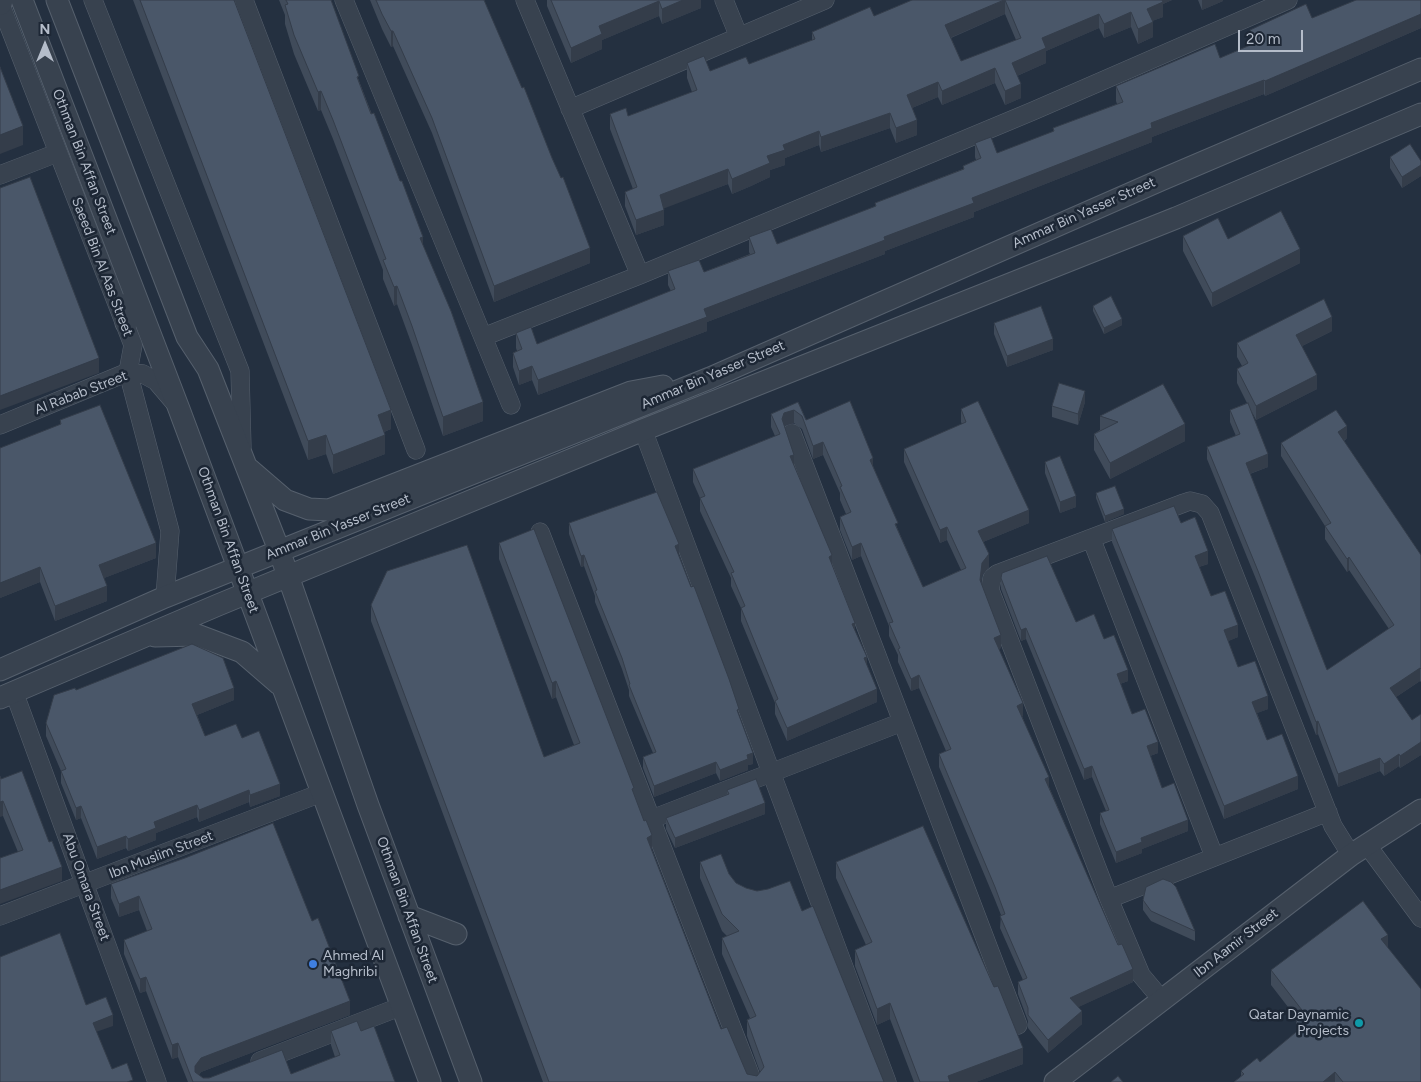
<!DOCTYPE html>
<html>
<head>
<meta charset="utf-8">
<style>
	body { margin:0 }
	#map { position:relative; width:1421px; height:1082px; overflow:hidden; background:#243040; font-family:Figtree,sans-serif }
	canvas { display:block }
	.north { position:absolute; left:20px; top:20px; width:50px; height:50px; -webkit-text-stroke:4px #1d2735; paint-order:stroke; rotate:0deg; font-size:14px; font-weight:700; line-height:20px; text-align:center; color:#b5bdca }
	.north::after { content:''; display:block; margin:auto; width:18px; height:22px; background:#b5bdca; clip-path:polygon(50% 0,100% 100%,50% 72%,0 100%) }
	.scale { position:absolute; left:1238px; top:30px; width:65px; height:22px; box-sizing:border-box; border:2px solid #b5bdca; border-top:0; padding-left:6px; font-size:15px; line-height:18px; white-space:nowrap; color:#b5bdca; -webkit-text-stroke:4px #1d2735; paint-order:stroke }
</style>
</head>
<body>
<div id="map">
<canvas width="1421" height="1082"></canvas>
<div class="north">N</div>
<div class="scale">20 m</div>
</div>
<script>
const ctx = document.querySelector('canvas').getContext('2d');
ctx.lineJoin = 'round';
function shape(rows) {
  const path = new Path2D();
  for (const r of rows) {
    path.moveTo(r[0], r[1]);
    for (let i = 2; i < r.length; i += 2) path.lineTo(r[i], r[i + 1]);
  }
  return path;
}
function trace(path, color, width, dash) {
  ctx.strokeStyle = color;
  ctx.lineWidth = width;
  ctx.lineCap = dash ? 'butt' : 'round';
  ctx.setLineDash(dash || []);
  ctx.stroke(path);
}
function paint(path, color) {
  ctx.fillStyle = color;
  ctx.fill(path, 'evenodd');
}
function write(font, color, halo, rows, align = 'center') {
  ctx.font = font + ' Figtree,sans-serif';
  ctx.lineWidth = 5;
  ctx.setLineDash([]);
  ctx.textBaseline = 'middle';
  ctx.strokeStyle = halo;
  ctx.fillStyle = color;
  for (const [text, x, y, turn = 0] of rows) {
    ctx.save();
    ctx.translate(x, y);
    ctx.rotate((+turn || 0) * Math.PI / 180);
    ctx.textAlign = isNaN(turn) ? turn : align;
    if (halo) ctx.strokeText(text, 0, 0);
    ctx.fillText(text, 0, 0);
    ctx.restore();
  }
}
const minor = shape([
	[93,0,240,371,242,447],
	[244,0,416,450],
	[344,0,511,405],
	[525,0,640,275],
	[724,0,739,37],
	[0,3,133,345,128,372,170,531,165,597],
	[570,109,825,0],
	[0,175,57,153],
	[483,337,640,275,1033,111,1288,0],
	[0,425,128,372,143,374,156,381,173,401],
	[643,430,887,1082],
	[792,433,1018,1025],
	[540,532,753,1082],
	[1091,538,1214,856],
	[14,692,157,1082],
	[652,819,902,722],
	[1367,845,1421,918],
	[1109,899,1328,812],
	[0,916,321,793],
	[1162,1000,1141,975,1109,899,990,590,992,578,997,574,1184,503,1190,501,1202,504,1210,513,1333,826,1351,855],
	[260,1061,402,1006]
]);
const tertiary = shape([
	[22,0,179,409,430,1082],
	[57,0,187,337,208,369,279,550,368,805,471,1082],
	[1,4,2,0],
	[126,323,134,295],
	[249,469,285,500,309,509,329,510,631,392,663,386],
	[155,636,197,635,242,652,279,684],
	[0,670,165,597,710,378,1161,180,1421,69],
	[0,698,218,605,643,430,1176,218,1421,114],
	[409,916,456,934],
	[1055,1082,1351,855,1421,810]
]);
trace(minor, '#56606d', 19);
trace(tertiary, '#56606d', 23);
trace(minor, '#38424f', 18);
trace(tertiary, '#38424f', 21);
paint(shape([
	[133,0,234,0,391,429,384,432,385,454,333,474,326,454,308,460],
	[279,0,331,0,359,81,423,246,483,421,443,436,412,345,397,304,394,306,383,279,383,270,333,139,321,110,318,111,294,54,285,24,285,15],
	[370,0,484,0,590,263,494,302,432,133,393,46,391,47,382,29],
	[547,0,701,0,701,8,662,24,659,16,602,40,602,49,571,63,547,6],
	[912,0,1172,0,1163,4,1163,17,1152,21,1153,37,1138,44,1131,27,1104,38,1099,28,1046,51,1046,63,1017,76,1021,98,1005,105,995,83,942,105,938,97,912,108,917,135,896,143,890,128,821,152,819,145,785,158,785,165,770,170,770,177,751,186,732,194,728,184,663,208,664,225,636,235,625,206,625,192,633,189,610,129,610,114,628,116,692,92,687,78,687,63,710,71,749,64,812,40,812,32,874,16],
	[1005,14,1016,40,961,61,951,38],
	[1198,0,1223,0,1223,1,1202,10],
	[1421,0,1421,28,1265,96,1264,94,1152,137,1152,142,974,212,974,217,885,251,885,254,707,322,707,331,538,395,532,380,519,385,513,367,513,353,517,351,516,348,516,333,537,344,671,291,668,285,668,271,704,272,750,254,749,252,749,237,777,244,875,207,875,203,963,169,963,166,976,160,975,157,975,143,997,153,1053,132,1053,128,1117,104,1116,101,1116,86,1220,58,1250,45,1250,30,1312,18],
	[1390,157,1421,161,1421,176,1402,188,1390,168],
	[1183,236,1228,239,1300,263,1212,307,1183,251],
	[1093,306,1122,325,1104,334,1093,311],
	[994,323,1053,350,1007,367,994,334],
	[1332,331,1302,346,1317,389,1256,420,1252,412,1268,467,1250,474,1327,670,1389,629,1349,570,1347,572,1325,539,1325,526,1281,456,1281,443,1347,438,1344,441,1421,555,1421,682,1420,681,1396,697,1412,720,1421,714,1421,755,1400,768,1399,766,1384,776,1380,771,1338,787,1318,734,1316,735,1258,584,1207,459,1207,447,1236,436,1230,422,1230,410,1247,403,1237,383,1237,369,1242,366,1237,357,1237,343],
	[798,402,806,420,873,466,898,530,923,587,961,570,947,540,940,543,904,462,904,449,962,424,961,422,961,409,1029,523,983,542,989,567,982,576,981,583,1001,648,999,649,1023,716,1022,716,1049,787,1133,982,1078,1007,1082,1024,1048,1053,1028,1028,1028,1021,1018,994,1018,982,1023,980,1000,928,1001,915,995,900,939,767,939,754,946,751,919,688,911,691,898,662,898,655,889,636,889,626,861,556,852,560,840,530,840,517,846,514,840,500,840,493,823,455,813,459,802,429,794,423,784,426,794,466,832,565,867,666,877,702,787,741,775,714,775,703,741,621,741,608,731,586,731,578,700,511,700,498,693,482,693,469,775,436,771,427,771,414],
	[1085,402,1078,425,1052,417,1052,406],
	[1100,416,1185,441,1110,479,1094,450,1094,434,1100,430],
	[60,420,156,558,104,578,107,601,55,621,40,582,0,598,60,425],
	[1045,462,1076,507,1060,513,1045,473],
	[1096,493,1124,514,1105,522,1096,498],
	[569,523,679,555,739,716,753,764,748,765,748,770,720,781,716,773,654,797,643,768,643,757,653,753,629,696,629,690,622,669,595,602,595,596,584,566,581,567,569,534],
	[1181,523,1208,564,1199,567,1211,596,1238,637,1228,641,1238,667,1268,709,1257,713,1267,740,1298,789,1224,819,1112,542,1112,529],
	[499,543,634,795,652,850,721,1029,747,1074,757,1076,760,1072,747,1036,747,1020,750,1018,722,954,722,938,727,936,722,931,700,878,700,862,729,874,736,883,746,888,802,911,884,1082,543,1082,371,621,371,605,544,757,574,745,556,697,552,699,499,559],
	[1001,578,1076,622,1104,639,1128,681,1120,684,1132,714,1158,753,1150,756,1162,788,1188,831,1142,849,1142,853,1116,863,1100,824,1100,813,1106,811,1092,777,1084,780,1026,639,1021,641,1001,589],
	[76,690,234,700,197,715,205,736,242,738,280,796,250,807,249,802,199,822,197,817,156,833,156,840,128,851,126,848,97,859,81,818,76,820,61,783,61,771,46,736,46,723],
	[1,779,62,881,18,852,3,816],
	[727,790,765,814,675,848,666,829,666,818,727,794],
	[185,858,350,1015,201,1072,199,1075,203,1078,291,1074,335,1057,331,1045,331,1031,361,1031,395,1082,188,1082,178,1057,172,1059,146,991,140,993,124,954,124,940,147,931,139,910,119,917,111,898,111,884],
	[836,862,1023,1064,976,1082,914,1082,890,1019,877,1025,855,966,855,950,866,945,836,878],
	[1143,900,1195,931,1195,941,1151,921,1143,910],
	[1388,948,1421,1082,1234,1082,1241,1076,1241,1071,1260,1062,1296,1032,1296,1021,1298,1020,1271,985,1271,970]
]), '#404b5a');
paint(shape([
	[683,0,701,0,701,8,662,24,662,9],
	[1005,0,1005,14,945,40,945,25],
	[1159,0,1172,0,1163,4,1163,17,1147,23,1147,9],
	[1202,0,1223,0,1223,1,1202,10],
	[659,1,659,16,602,40,602,49,571,63,571,48,599,26],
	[1131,12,1131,27,1104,38,1104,24],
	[1099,14,1099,28,1046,51,1046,63,1012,78,1012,63,1042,38],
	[1421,14,1421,28,1265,96,1265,81],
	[1153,22,1153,37,1138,44,1138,29],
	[391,31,393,31,393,46,391,47],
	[995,68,995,83,942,105,942,91],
	[1264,80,1264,94,1152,137,1152,142,974,212,974,217,885,251,885,254,707,322,707,331,538,395,538,380,704,309,884,237,972,198,1151,123],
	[938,82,938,97,907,110,907,95],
	[1021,84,1021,98,1005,105,1005,91],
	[321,91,321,110,318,111,318,92],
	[890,113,890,128,821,152,821,137],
	[917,120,917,135,896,143,896,128],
	[23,126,23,145,0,154,0,135],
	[819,131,819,145,785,158,785,165,770,170,770,177,751,186,732,194,732,179,767,156,783,145],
	[1421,165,1421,176,1402,188,1402,177],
	[728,169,728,184,660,210,660,195],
	[664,210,664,225,636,235,636,220],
	[423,237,423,256,420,238],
	[590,248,590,263,494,302,494,286],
	[1300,249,1300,263,1212,307,1212,293],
	[397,286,397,304,394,306,394,287],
	[1332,317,1332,331,1296,349,1296,335],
	[1122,319,1122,325,1104,334,1104,328],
	[1053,339,1053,350,1007,367,1007,356],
	[99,358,99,373,0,410,0,396],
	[532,366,532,380,519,385,519,371],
	[1317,375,1317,389,1256,420,1256,406],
	[1085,391,1085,402,1078,425,1078,414],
	[483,402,483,421,443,436,443,417],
	[391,410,391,429,378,434,378,415],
	[794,410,794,423,784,426,782,419,784,413],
	[1185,424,1185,441,1110,479,1110,463],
	[1347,426,1347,438,1338,444,1338,432],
	[326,435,326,454,308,460,308,441],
	[385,435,385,454,333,474,333,455],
	[823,442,823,455,813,459,813,446],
	[1268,454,1268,467,1246,475,1246,463],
	[794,455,794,468,790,456],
	[873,458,873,471,870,460],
	[1076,496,1076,507,1060,513,1060,502],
	[1124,509,1124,514,1105,522,1105,516],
	[1029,510,1029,523,978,544,978,531],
	[947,527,947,540,940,543,940,530],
	[156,543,156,558,99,580,99,565],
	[861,543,861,556,852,560,852,547],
	[679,544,679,555,675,546],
	[1208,551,1208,564,1195,568,1195,556],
	[989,554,989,567,982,576,980,593,980,580,982,563],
	[584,555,584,566,581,567,581,556],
	[832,555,832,568,829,557],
	[1349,557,1349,570,1347,572,1347,559],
	[40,567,40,582,0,598,0,583],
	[107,586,107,601,55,621,55,606],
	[855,623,855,635,852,624],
	[1238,625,1238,637,1224,643,1224,630],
	[1026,628,1026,639,1021,641,1021,630],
	[1001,635,1001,648,994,651,994,638],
	[867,657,867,670,864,658],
	[1420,668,1420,681,1390,701,1390,688],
	[1128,670,1128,681,1117,685,1117,674],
	[919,675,919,688,911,691,911,679],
	[556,681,556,697,552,699,552,683],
	[234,688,234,700,192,717,192,704],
	[877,689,877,702,787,741,787,728],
	[1268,696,1268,709,1252,715,1252,702],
	[1023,703,1023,716,1017,719,1017,706],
	[1318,721,1318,734,1316,735,1316,722],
	[1158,742,1158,753,1147,757,1147,746],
	[1421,742,1421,755,1400,768,1400,756],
	[753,753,753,764,748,765,748,770,720,781,720,770,747,755],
	[1399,754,1399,766,1384,776,1384,764],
	[1380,758,1380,771,1338,787,1338,774],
	[716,762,716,773,654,797,654,786],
	[1092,766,1092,777,1084,780,1084,769],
	[1298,776,1298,789,1224,819,1224,806],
	[1049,777,1049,790,1045,779],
	[280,784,280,796,250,807,250,795],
	[249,790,249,802,199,822,199,810],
	[3,801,3,816,0,817,0,802],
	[765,803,765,814,675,848,675,838],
	[197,805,197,817,156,833,156,840,128,851,128,839,154,822],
	[81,806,81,818,76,820,76,808],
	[1188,820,1188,831,1142,849,1142,853,1116,863,1116,852,1141,838],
	[652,835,652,851,647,838],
	[126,836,126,848,97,859,97,847],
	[62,867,62,881,0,904,0,890],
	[139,896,139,910,119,917,119,904],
	[1388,935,1388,949,1381,939],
	[1133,969,1133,982,1070,1011,1070,998],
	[146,977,146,991,140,993,140,979],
	[350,1001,350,1015,201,1072,195,1080,195,1066,201,1058],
	[890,1003,890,1019,877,1025,877,1009],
	[1082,1011,1082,1024,1048,1053,1048,1040],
	[113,1015,113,1026,93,1033,93,1023],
	[178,1043,178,1057,172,1059,172,1045],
	[1023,1048,1023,1064,976,1082,948,1082,948,1076],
	[1335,1072,1335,1082,1323,1082]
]), '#343d4a');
const building = shape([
	[140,0,234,0,391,410,378,415,385,435,333,455,326,435,308,441,140,0],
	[286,0,331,0,359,76,357,77,371,114,374,113,400,181,402,181,423,237,420,238,451,311,483,402,443,417,412,326,397,286,394,287,383,260,386,259,333,120,321,91,318,92,294,35,285,5,288,4,286,0],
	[376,0,484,0,522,88,524,87,552,158,561,178,563,177,590,248,494,286,432,118,393,31,391,31,382,14,376,0],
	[551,0,683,0,662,9,659,1,599,26,602,34,571,48,551,0],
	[912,0,1004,0,945,25,961,61,1021,38,1005,0,1162,0,1163,2,1147,9,1153,22,1138,29,1131,12,1104,24,1099,14,1042,38,1046,48,1012,63,1021,84,1005,91,995,68,942,91,938,82,907,95,917,120,896,128,890,113,821,137,819,131,783,145,785,150,767,156,770,163,732,179,728,169,660,195,664,210,636,220,625,192,637,187,610,114,626,108,628,116,697,90,687,63,704,56,710,71,746,57,749,64,815,39,812,32,870,7,874,16,912,0],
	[1356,0,1421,0,1421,14,1265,81,1264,80,1151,123,1152,128,972,198,974,203,884,237,885,240,704,309,707,317,538,380,532,366,519,371,513,353,522,349,516,333,531,327,537,344,675,289,668,271,699,260,704,272,755,253,749,237,771,229,777,244,876,206,875,203,964,169,963,166,981,158,975,143,991,137,997,153,1054,131,1053,128,1123,102,1116,86,1215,44,1220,58,1255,43,1250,30,1306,4,1312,18,1356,0],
	[0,67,23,126,0,135,0,67],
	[1410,144,1421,161,1421,165,1402,177,1390,157,1410,144],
	[30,177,99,358,0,396,0,188,30,177],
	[1281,211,1300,249,1212,293,1183,236,1218,218,1228,239,1281,211],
	[1111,296,1122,319,1104,328,1093,306,1111,296],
	[1324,299,1332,317,1296,335,1317,375,1256,406,1237,369,1248,363,1237,343,1324,299],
	[1041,306,1053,339,1007,356,994,323,1041,306],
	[1059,383,1085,391,1078,414,1052,406,1059,383],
	[1163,384,1185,424,1110,463,1094,434,1118,422,1100,416,1163,384],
	[850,401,873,458,870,460,898,523,895,524,923,587,966,568,947,527,940,530,904,449,966,422,961,409,978,401,1029,510,978,531,989,554,982,563,980,580,1001,635,994,638,1023,703,1017,706,1049,777,1045,779,1118,945,1122,944,1133,969,1070,998,1082,1011,1048,1040,1028,1015,1028,1008,1018,982,1027,978,1000,916,1005,914,995,887,939,754,951,749,919,675,911,679,898,649,900,648,889,623,893,622,861,543,852,547,840,517,851,512,840,487,842,486,823,442,813,446,802,416,794,410,784,413,782,419,794,455,790,456,832,555,829,557,855,623,852,624,867,657,864,658,877,689,787,728,775,701,778,699,741,608,745,606,731,573,734,572,700,498,705,496,693,469,780,434,771,414,798,402,806,420,850,401],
	[1248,403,1268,454,1246,463,1327,670,1394,625,1349,557,1347,559,1325,526,1331,523,1281,443,1336,410,1347,426,1338,432,1421,555,1421,669,1420,668,1390,688,1412,720,1421,714,1421,742,1400,756,1399,754,1384,764,1380,758,1338,774,1318,721,1316,722,1258,571,1207,447,1240,434,1230,410,1248,403],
	[100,405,156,543,99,565,107,586,55,606,40,567,0,583,0,448,61,424,60,420,100,405],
	[1060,456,1076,496,1060,502,1045,462,1060,456],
	[1115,486,1124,509,1105,516,1096,493,1115,486],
	[657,492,679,544,675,546,691,587,694,586,729,679,739,709,737,710,753,753,747,755,748,759,720,770,716,762,654,786,643,757,656,752,629,685,630,684,622,658,595,591,597,590,584,555,581,556,569,523,657,492],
	[1174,506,1181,523,1195,517,1208,551,1195,556,1211,596,1225,591,1238,625,1224,630,1238,667,1255,661,1268,696,1252,702,1267,740,1282,734,1298,776,1224,806,1112,529,1174,506],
	[534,529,634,788,632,789,644,821,646,820,652,835,647,838,721,1029,727,1027,747,1074,757,1076,764,1067,747,1020,756,1016,722,938,739,931,722,914,700,862,721,854,729,874,736,883,746,888,757,891,768,889,790,881,802,911,813,906,884,1082,549,1082,371,605,387,571,467,545,544,757,580,743,556,681,552,683,499,543,534,529],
	[1047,556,1076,622,1094,614,1104,639,1114,635,1128,670,1117,674,1132,714,1145,709,1158,742,1147,746,1162,788,1174,783,1188,820,1141,838,1142,842,1116,852,1100,813,1109,810,1092,766,1084,769,1026,628,1021,630,1001,578,1002,573,1047,556],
	[192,644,223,658,234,688,192,704,205,736,236,724,242,738,259,731,280,784,250,795,249,790,199,810,197,805,154,822,156,828,128,839,126,836,97,847,81,806,76,808,61,771,66,769,46,723,54,695,75,688,76,690,192,644],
	[22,771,49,842,52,841,62,867,0,890,0,858,23,850,3,801,0,802,0,776,1,779,22,771],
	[756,779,765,803,675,838,666,818,729,794,727,790,756,779],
	[273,823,312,921,318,918,350,1001,201,1058,195,1066,195,1072,203,1078,209,1078,282,1050,291,1074,340,1055,331,1031,357,1021,361,1031,374,1026,395,1082,193,1082,178,1043,172,1045,146,977,140,979,124,940,152,929,139,896,119,904,111,884,185,858,273,823],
	[923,826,994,987,998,986,1023,1048,948,1076,950,1082,920,1082,890,1003,877,1009,855,950,872,942,836,862,923,826],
	[1163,879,1171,882,1176,887,1195,931,1151,911,1143,900,1146,887,1163,879],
	[1363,901,1388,935,1381,939,1421,989,1421,1082,1343,1082,1335,1072,1323,1082,1234,1082,1244,1074,1241,1071,1257,1058,1260,1062,1301,1028,1296,1021,1305,1014,1271,970,1363,901],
	[60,933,86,1005,106,997,113,1015,93,1023,112,1069,127,1063,133,1080,127,1082,0,1082,0,957,60,933],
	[1118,1076,1123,1082,1111,1082,1118,1076]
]);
paint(building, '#4a5769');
trace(building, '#343d4a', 1);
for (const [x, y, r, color] of [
	[313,964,5,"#3f7fe0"],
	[1359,1023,5,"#0f9aa8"]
]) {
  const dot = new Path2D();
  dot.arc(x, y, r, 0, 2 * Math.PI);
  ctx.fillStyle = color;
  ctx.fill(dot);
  trace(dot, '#1d2735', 2);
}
write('14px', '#b5bdca', '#1d2735', [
	["Othman Bin Affan Street",84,162,69],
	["Ammar Bin Yasser Street",1084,213,-24],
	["Saeed Bin Al Aas Street",102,267,69],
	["Ammar Bin Yasser Street",713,375,-23],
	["Al Rabab Street",81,393,-21],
	["Ammar Bin Yasser Street",338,527,-22],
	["Othman Bin Affan Street",228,540,70],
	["Ibn Muslim Street",161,855,-21],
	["Abu Omara Street",86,887,70],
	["Othman Bin Affan Street",407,910,70],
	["Ibn Aamir Street",1236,943,-38]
]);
write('14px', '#b5bdca', '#1d2735', [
	["Ahmed Al",323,956],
	["Maghribi",323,972],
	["Qatar Daynamic",1349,1015,"right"],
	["Projects",1349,1031,"right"]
], 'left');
</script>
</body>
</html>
